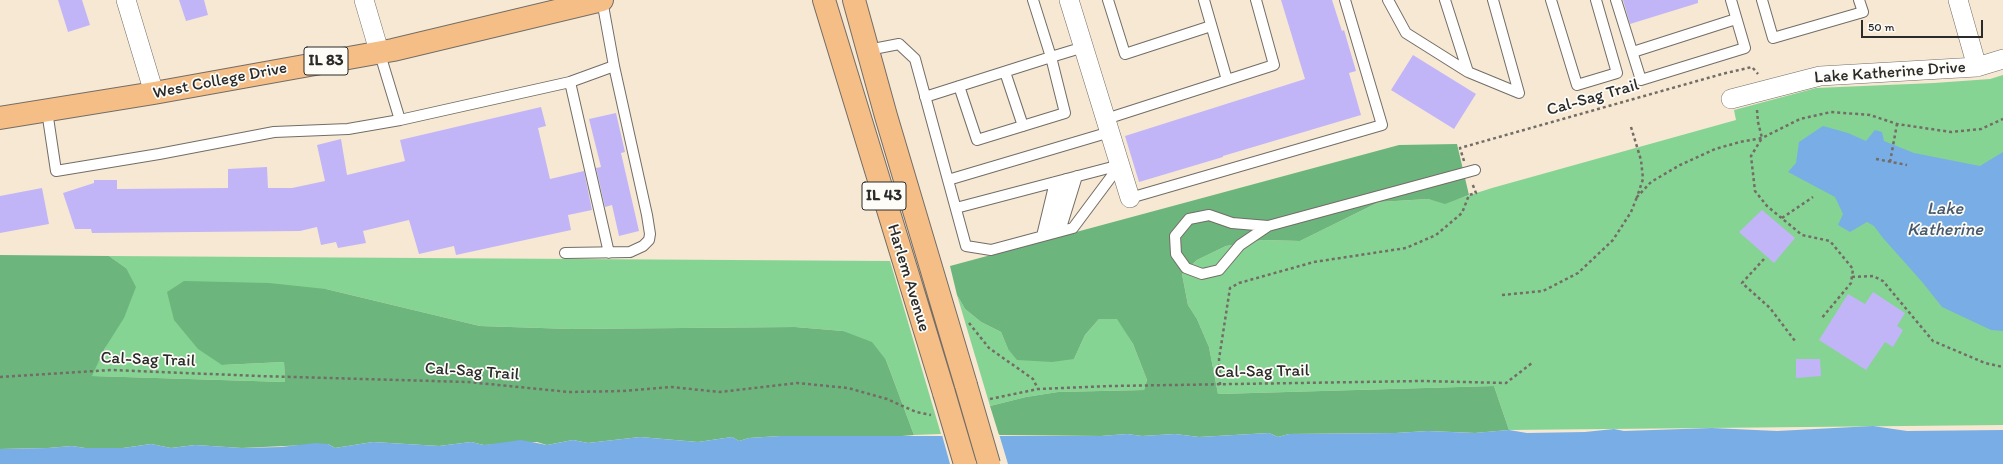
<!DOCTYPE html>
<html>
<head>
<meta charset="utf-8">
<style>
	body { margin:0 }
	#map { position:relative; width:2003px; height:464px; overflow:hidden; background:#f7e8d3; font-family:Itim,sans-serif }
	canvas { display:block }
	.scale { position:absolute; left:1861px; top:20px; width:122px; height:18px; box-sizing:border-box; border:2px solid #2b2b2b; border-top:0; padding-left:5px; font-size:12px; line-height:14px; white-space:nowrap; color:#2b2b2b; -webkit-text-stroke:3px #fdfcf7; paint-order:stroke }
</style>
</head>
<body>
<div id="map">
<canvas width="2003" height="464"></canvas>
<div class="scale">50 m</div>
</div>
<script>
const ctx = document.querySelector('canvas').getContext('2d');
ctx.lineJoin = 'round';
function paint(path, color) {
  ctx.fillStyle = color;
  ctx.fill(path, 'evenodd');
}
function shape(rows) {
  const path = new Path2D();
  for (const r of rows) {
    path.moveTo(r[0], r[1]);
    for (let i = 2; i < r.length; i += 2) path.lineTo(r[i], r[i + 1]);
  }
  return path;
}
function trace(path, color, width, dash) {
  ctx.strokeStyle = color;
  ctx.lineWidth = width;
  ctx.lineCap = dash ? 'butt' : 'round';
  ctx.setLineDash(dash || []);
  ctx.stroke(path);
}
function write(font, color, halo, rows, align = 'center') {
  ctx.font = font + ' Itim,sans-serif';
  ctx.lineWidth = 3.5;
  ctx.setLineDash([]);
  ctx.textBaseline = 'middle';
  ctx.strokeStyle = halo;
  ctx.fillStyle = color;
  for (const [text, x, y, turn = 0] of rows) {
    ctx.save();
    ctx.translate(x, y);
    ctx.rotate((+turn || 0) * Math.PI / 180);
    ctx.textAlign = isNaN(turn) ? turn : align;
    if (halo) ctx.strokeText(text, 0, 0);
    ctx.fillText(text, 0, 0);
    ctx.restore();
  }
}
paint(shape([
	[2003,75,2003,425,1509,430,1494,386,1218,394,1209,347,1197,319,1188,305,1182,274,1197,260,1226,246,1263,240,1300,241,1379,202,1428,199,1445,203,1492,188,1736,120,1734,110,1816,88,1934,83,1990,79],
	[109,256,890,261,941,434,914,435,886,360,843,331,795,327,571,329,480,326,326,289,222,365,284,362,285,382,91,376,105,348,126,268],
	[957,295,965,309,981,322,1001,332,1008,349,1074,359,1085,335,1099,319,1118,319,1133,344,1147,380,1144,390,1058,392,1026,397,990,406]
]), '#86d493');
paint(shape([
	[1457,144,1469,195,1445,204,1428,199,1379,202,1300,241,1263,240,1226,246,1197,260,1182,274,1188,305,1197,319,1209,347,1218,394,1494,386,1509,430,1475,433,1428,431,1396,433,1289,434,1278,437,1269,433,1199,437,1175,434,1142,436,1127,434,1101,436,999,435,990,406,1026,397,1058,392,1144,390,1147,380,1133,344,1117,319,1099,319,1085,335,1074,359,1052,362,1017,360,1008,349,1001,332,981,322,965,309,957,295,950,266,1399,145],
	[0,255,109,256,126,268,136,287,124,318,105,348,92,376,285,382,284,362,222,365,198,349,174,320,167,292,184,281,269,283,326,289,480,326,571,329,795,327,843,331,872,342,886,360,914,435,890,437,780,436,749,438,739,441,732,437,698,442,640,437,588,443,573,440,547,445,537,442,484,445,471,442,439,446,373,442,335,448,328,444,242,448,195,445,171,448,151,444,123,448,85,448,72,446,48,448,0,449]
]), '#6cb67d');
paint(shape([
	[1823,126,1848,133,1866,141,1875,130,1882,132,1884,141,1914,153,1980,166,2003,152,2003,331,1991,330,1942,307,1923,283,1883,238,1874,226,1867,222,1850,232,1838,225,1843,214,1835,197,1788,172,1796,163,1799,142],
	[1873,426,1907,431,2003,430,2003,464,0,464,0,449,48,448,72,446,85,448,123,448,151,444,171,448,195,445,242,448,281,447,316,443,328,444,335,448,373,442,439,446,471,442,484,445,521,440,547,445,573,440,588,443,640,437,698,442,732,437,739,441,749,438,780,436,1101,436,1127,434,1142,436,1175,434,1199,437,1269,433,1278,437,1289,434,1396,433,1428,431,1474,433,1509,430,1527,433,1585,432,1614,429,1624,431,1712,428,1777,431]
]), '#79ade6');
paint(shape([
	[953,434,999,434,1008,464,950,464,942,435]
]), '#f7e8d3');
paint(shape([
	[58,0,82,0,90,25,68,32],
	[179,0,204,0,208,15,186,21],
	[1281,0,1332,0,1342,31,1344,30,1356,71,1349,73,1361,115,1223,156,1223,157,1139,182,1125,136,1305,79],
	[1623,0,1698,0,1698,3,1630,24],
	[1413,55,1476,94,1454,129,1391,90],
	[541,107,546,126,538,128,550,179,584,171,592,210,568,215,571,230,456,255,454,246,419,254,409,220,363,231,366,243,338,248,336,242,321,245,317,227,300,231,92,233,91,229,75,229,63,193,94,183,94,180,117,180,117,189,228,188,228,169,267,167,268,188,292,188,325,181,317,145,341,139,347,175,405,161,400,140],
	[616,113,625,152,621,153,639,231,619,236,612,205,605,207,596,168,601,167,589,119],
	[42,188,49,224,0,233,0,196],
	[1762,210,1795,238,1774,263,1739,232],
	[1873,292,1905,313,1897,326,1903,330,1893,347,1885,342,1866,370,1819,340,1848,294,1865,304],
	[1796,359,1820,359,1821,376,1796,378]
]), '#c1b5f8');
const lane = shape([
	[1033,0,1051,57,1084,47],
	[1108,0,1125,54,1211,26],
	[1204,0,1227,80],
	[1388,0,1406,33,1468,72],
	[1445,0,1468,72,1519,93,1493,0],
	[1551,0,1577,85,1617,73,1596,0],
	[1616,0,1641,80,1745,48,1731,0],
	[1762,0,1773,38,1863,12,1859,0],
	[868,50,899,44,915,59,966,246,991,250,1073,228,1120,165],
	[379,51,400,120,570,82,614,66,602,0],
	[1633,52,1736,19],
	[1005,72,1023,126],
	[570,82,609,253],
	[925,97,1051,57,1065,113,977,140,959,86],
	[47,111,56,171,159,154,274,132,348,129,400,120],
	[1106,119,1274,65,1256,0],
	[948,180,1110,132],
	[1130,198,1382,125,1345,0],
	[956,208,1120,165],
	[1268,226,1240,245,1219,270,1202,274,1186,268,1176,254,1175,236,1189,219,1209,215,1232,223,1268,226,1475,170],
	[1060,231,1077,176],
	[1052,233,1066,179],
	[1042,236,1055,182],
	[565,253,630,252,643,246,649,240,650,234,647,215,614,66]
]);
const street = shape([
	[126,0,154,93],
	[364,0,379,51],
	[1069,0,1130,198],
	[1958,0,1977,67],
	[1731,99,1820,76,1977,67,2003,59]
]);
const primary = shape([
	[824,0,944,393],
	[854,0,886,116,966,385],
	[0,118,154,93,393,50,602,0]
]);
trace(lane, '#726d66', 12);
trace(street, '#726d66', 20);
trace(primary, '#726d66', 24);
trace(shape([
	[1757,110,1758,122,1762,138,1751,156,1755,191,1767,206,1802,235,1830,241,1853,269,1851,283,1821,319],
	[1631,127,1641,160,1643,179,1637,197,1651,182,1680,165,1715,149,1740,142,1762,138,1800,119,1831,112,1870,115,1897,124,1951,132,1981,129,2003,119],
	[1876,159,1907,165],
	[1464,161,1460,148,1722,74,1752,67,1758,74],
	[1890,162,1897,124],
	[1782,218,1813,197],
	[1764,259,1742,283,1770,308,1795,341],
	[1852,277,1873,276,1883,281,1933,341,1985,363,2003,367],
	[1502,295,1543,291,1578,273,1613,240,1631,212,1637,197],
	[969,323,989,348,1033,379,1038,389],
	[0,377,111,370,259,376,468,382,569,392,623,391,671,387,720,392,797,383,848,388,887,399,916,412,931,415],
	[1220,385,1219,359,1230,288,1239,283,1314,262,1406,248,1436,235,1462,213,1469,195,1476,193,1472,183],
	[990,399,1038,389,1111,386,1422,381,1506,383,1532,363]
]), '#726d66', 2.5, [3, 3]);
trace(lane, '#fff', 10);
trace(street, '#fff', 19);
trace(primary, '#f6be87', 22);
const primaryBridge = shape([
	[966,385,989,464],
	[944,393,965,464]
]);
trace(primaryBridge, '#726d66', 24, []);
trace(primaryBridge, '#f6be87', 22);
for (const [x, y, w] of [
	[326,61,44],
	[884,196,44]
]) {
  const box = new Path2D();
  box.roundRect(x - w / 2, y - 14, w, 28, 3);
  ctx.fillStyle = '#fdfcf7';
  ctx.fill(box);
  trace(box, '#2b2b2b', 1);
}
write('bold 16px', '#2b2b2b', null, [
	["IL 83",326,61],
	["IL 43",884,196]
]);
write('17px', '#2b2b2b', '#fdfcf7', [
	["Lake Katherine Drive",1890,73,-4],
	["West College Drive",220,81,-11],
	["Cal-Sag Trail",1593,98,-16],
	["Harlem Avenue",908,278,73],
	["Cal-Sag Trail",148,360,2],
	["Cal-Sag Trail",472,372,4],
	["Cal-Sag Trail",1262,372,-1]
]);
write('italic 18px', '#46586c', '#fdfcf7', [
	["Lake",1945,209],
	["Katherine",1945,230]
]);
</script>
</body>
</html>
